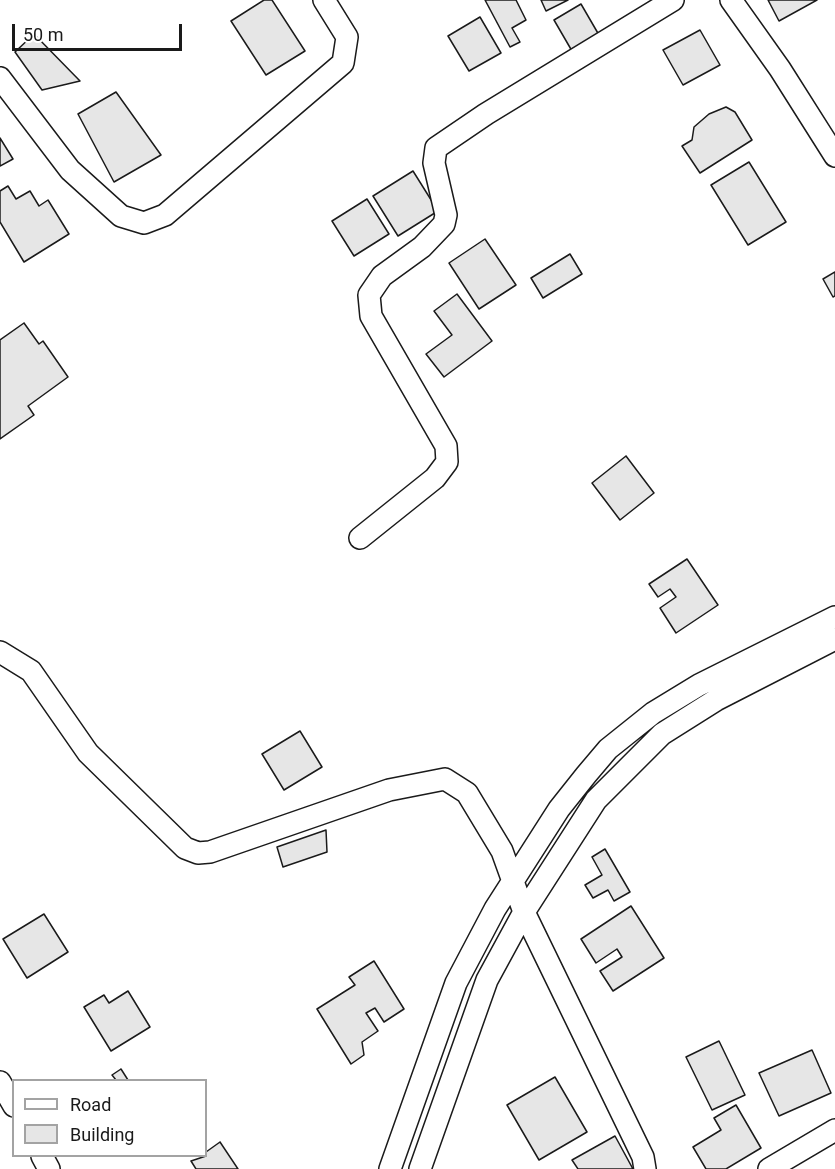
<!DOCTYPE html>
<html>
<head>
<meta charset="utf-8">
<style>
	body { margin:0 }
	#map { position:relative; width:835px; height:1169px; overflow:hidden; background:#fff; font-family:Roboto,sans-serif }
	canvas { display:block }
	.legend { position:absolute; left:12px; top:1079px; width:195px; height:78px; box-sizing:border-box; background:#fff; border:2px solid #a3a3a3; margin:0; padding:8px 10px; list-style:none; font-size:18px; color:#1a1a1a }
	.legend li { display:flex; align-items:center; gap:12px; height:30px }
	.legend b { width:30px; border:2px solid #a3a3a3 }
	.scale { position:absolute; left:12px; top:24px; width:170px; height:27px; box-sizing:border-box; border:3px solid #1a1a1a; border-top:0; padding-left:8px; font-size:18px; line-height:21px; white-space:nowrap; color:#1a1a1a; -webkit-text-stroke:4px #fff; paint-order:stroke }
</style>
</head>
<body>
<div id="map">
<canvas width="835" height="1169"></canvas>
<ul class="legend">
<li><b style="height:8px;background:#fff"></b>Road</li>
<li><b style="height:16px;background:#e6e6e6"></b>Building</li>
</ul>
<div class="scale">50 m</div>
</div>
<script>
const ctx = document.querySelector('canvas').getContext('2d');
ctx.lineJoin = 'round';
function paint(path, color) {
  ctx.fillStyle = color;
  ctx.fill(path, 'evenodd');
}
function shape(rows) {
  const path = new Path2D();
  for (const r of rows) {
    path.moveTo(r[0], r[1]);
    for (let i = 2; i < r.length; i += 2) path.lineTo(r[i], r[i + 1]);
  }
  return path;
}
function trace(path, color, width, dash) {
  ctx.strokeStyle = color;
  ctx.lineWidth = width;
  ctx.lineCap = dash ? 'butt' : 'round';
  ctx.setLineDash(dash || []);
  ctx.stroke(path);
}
const building = shape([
	[264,0,272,0,305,51,266,75,231,21,264,0],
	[485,0,516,0,526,20,512,28,520,42,510,47,485,0],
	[541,0,568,0,546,11,541,0],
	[768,0,817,0,779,21,768,0],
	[581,4,599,35,572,51,554,20,581,4],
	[480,17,501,53,469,71,448,36,480,17],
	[700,30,720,65,683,85,663,50,700,30],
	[34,34,80,81,42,90,15,52,34,34],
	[116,92,161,155,114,182,78,114,116,92],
	[726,107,735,112,752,140,700,173,682,146,692,140,694,127,709,114,726,107],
	[0,138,13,159,0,166,0,138],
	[749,162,786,222,748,245,711,185,749,162],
	[413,171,438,211,398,236,373,196,413,171],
	[8,186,16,199,30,191,39,206,48,200,69,234,24,262,0,222,0,191,8,186],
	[367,199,389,234,354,256,332,221,367,199],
	[485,239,516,285,479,309,449,263,485,239],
	[570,254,582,274,543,298,531,278,570,254],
	[835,272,835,296,833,297,823,279,835,272],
	[457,294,492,341,444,377,426,354,452,335,434,311,457,294],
	[24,323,39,344,43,341,68,377,28,406,34,415,0,439,0,340,24,323],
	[626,456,654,493,620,520,592,483,626,456],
	[687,559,718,605,676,633,660,608,676,597,670,589,658,597,649,584,687,559],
	[300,731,322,767,284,790,262,754,300,731],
	[326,830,327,852,283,867,277,847,326,830],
	[605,849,630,892,614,901,608,890,593,898,585,885,602,875,592,857,605,849],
	[631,906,664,958,613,991,600,971,622,957,617,949,596,963,581,939,631,906],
	[44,914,68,952,27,978,3,939,44,914],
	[374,961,404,1009,384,1022,375,1008,366,1013,378,1031,362,1042,364,1055,351,1064,317,1009,355,985,349,977,374,961],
	[128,991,150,1027,111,1051,84,1007,104,995,109,1003,128,991],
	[719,1041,745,1095,712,1110,686,1057,719,1041],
	[812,1050,831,1093,779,1116,759,1073,812,1050],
	[121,1069,128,1080,116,1080,112,1075,121,1069],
	[555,1077,587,1132,539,1160,507,1105,555,1077],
	[736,1105,761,1148,726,1169,706,1169,693,1147,721,1130,714,1118,736,1105],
	[615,1136,633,1169,578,1169,572,1160,615,1136],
	[220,1142,238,1169,196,1169,191,1161,206,1156,206,1152,220,1142]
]);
paint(building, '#e6e6e6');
trace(building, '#1a1a1a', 1.5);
const street = shape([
	[731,0,780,69,835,156],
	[0,78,70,170,121,216,144,223,165,215,343,63,347,37,324,0],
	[360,538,435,478,447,462,446,446,371,316,369,295,382,276,422,247,444,224,446,215,434,163,436,148,486,114,673,0],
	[0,652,31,671,88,753,185,848,198,853,210,852,389,790,445,779,467,793,502,851,524,912,643,1157,645,1169],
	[0,1082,14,1106],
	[42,1156,49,1169],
	[390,1169,456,983,495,909,559,809,586,775,608,749,653,713,699,685,835,617],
	[420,1169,487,980,524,912,596,800,662,734,716,700,835,639],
	[769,1169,835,1130]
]);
trace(street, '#1a1a1a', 24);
trace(street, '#fff', 21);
</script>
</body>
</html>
